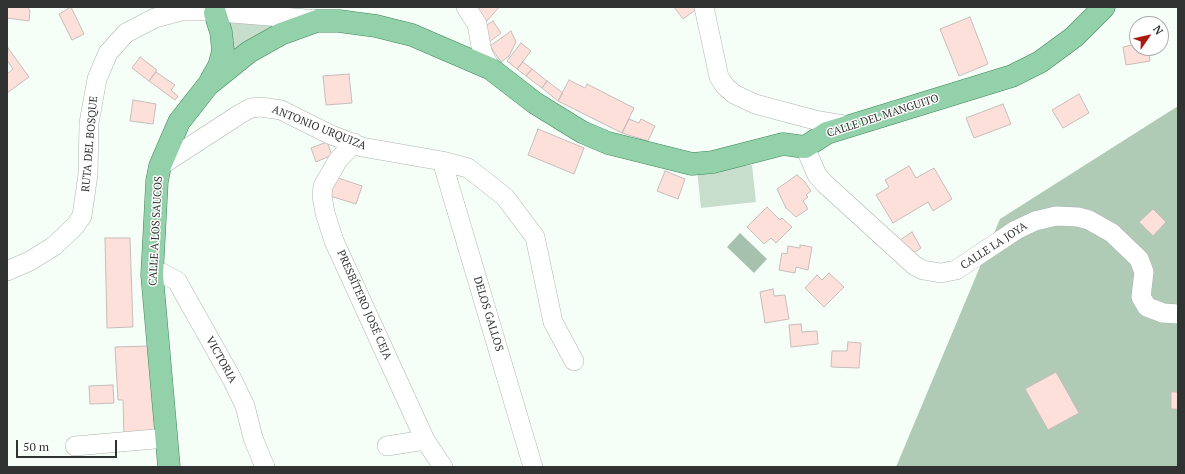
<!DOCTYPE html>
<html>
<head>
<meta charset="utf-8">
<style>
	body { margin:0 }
	#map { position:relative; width:1185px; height:474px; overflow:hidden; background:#f6fef8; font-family:"PT Serif",serif }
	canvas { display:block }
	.frame { position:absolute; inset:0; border:8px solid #303331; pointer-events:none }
	.north { position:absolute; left:1129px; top:16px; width:40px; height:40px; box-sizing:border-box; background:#fff; border:1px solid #acadad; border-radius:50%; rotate:56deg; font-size:11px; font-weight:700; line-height:16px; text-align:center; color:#303331 }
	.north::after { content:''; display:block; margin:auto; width:14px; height:18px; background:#aa1a0e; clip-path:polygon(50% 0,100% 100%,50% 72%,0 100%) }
	.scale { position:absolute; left:16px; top:440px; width:101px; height:18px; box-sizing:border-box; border:2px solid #303331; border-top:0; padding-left:5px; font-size:12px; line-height:14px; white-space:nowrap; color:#303331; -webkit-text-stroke:3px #fff; paint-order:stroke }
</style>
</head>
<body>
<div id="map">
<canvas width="1185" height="474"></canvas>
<div class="frame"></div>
<div class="north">N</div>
<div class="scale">50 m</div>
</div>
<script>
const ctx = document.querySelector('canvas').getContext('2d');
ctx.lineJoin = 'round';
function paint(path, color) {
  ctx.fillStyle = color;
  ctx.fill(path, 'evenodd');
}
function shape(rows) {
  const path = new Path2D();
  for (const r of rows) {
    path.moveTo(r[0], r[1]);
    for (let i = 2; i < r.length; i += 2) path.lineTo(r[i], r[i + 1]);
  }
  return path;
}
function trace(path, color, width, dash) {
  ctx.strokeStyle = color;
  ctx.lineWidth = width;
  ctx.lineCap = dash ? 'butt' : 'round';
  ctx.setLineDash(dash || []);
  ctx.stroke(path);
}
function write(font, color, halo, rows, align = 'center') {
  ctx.font = font + ' "PT Serif",serif';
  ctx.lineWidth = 3;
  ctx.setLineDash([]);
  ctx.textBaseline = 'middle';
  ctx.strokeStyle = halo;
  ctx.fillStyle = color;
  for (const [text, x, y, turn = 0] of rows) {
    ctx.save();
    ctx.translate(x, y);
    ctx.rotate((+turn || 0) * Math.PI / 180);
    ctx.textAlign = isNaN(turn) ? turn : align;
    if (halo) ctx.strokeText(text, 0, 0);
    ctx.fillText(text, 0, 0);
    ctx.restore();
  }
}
paint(shape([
	[230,20,295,23,226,63],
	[752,165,756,202,701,208,697,171]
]), '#c8decd');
paint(shape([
	[1178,106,1178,467,896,467,1000,219]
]), '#afcbb6');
paint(shape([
	[740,233,767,259,754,273,727,247]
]), '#a6c1ad');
const building = shape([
	[7,7,28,7,30,11,29,21,7,18,7,7],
	[71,7,84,34,72,40,59,14,71,7],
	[469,7,499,7,487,21,469,7],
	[674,7,698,7,698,8,683,19,674,7],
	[970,17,988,64,959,76,940,29,970,17],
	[493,21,501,33,488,43,479,30,493,21],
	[511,31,516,42,509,56,501,62,490,46,511,31],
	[521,43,531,51,517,69,507,61,521,43],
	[1137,44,1137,48,1148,48,1150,61,1126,65,1123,47,1137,44],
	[8,48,29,77,7,93,7,74,13,69,7,60,8,48],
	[140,57,157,70,149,81,132,68,140,57],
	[523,62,532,69,526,76,517,69,523,62],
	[532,69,547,81,542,88,526,76,532,69],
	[156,72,175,85,171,90,178,96,175,100,149,81,156,72],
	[349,74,352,103,326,105,323,76,349,74],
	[569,80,585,88,587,84,634,108,622,133,558,101,569,80],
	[547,81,563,93,558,101,542,88,547,81],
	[1079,94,1089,113,1063,128,1052,110,1079,94],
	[133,100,156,104,153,124,130,121,133,100],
	[1003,104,1011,124,974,138,966,118,1003,104],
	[629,119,639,123,641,119,655,126,648,141,622,133,629,119],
	[538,129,584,148,574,174,528,155,538,129],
	[327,142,332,155,316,162,311,148,327,142],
	[909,166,916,178,934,168,952,199,933,211,928,202,893,223,876,195,889,187,885,180,909,166],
	[665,171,685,179,678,199,657,191,665,171],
	[797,175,805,182,811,191,806,195,808,197,803,201,808,209,796,217,786,208,777,189,797,175],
	[335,177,362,186,356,204,330,196,335,177],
	[767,207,780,220,782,218,792,227,776,243,771,238,764,244,747,227,767,207],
	[1153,209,1166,222,1153,236,1139,222,1153,209],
	[912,232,921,248,909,256,900,240,912,232],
	[105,238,130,238,133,327,107,328,105,238],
	[800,245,812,247,808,270,796,267,795,273,779,270,782,253,787,254,788,246,800,248,800,245],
	[829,273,844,287,824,307,805,288,817,275,822,280,829,273],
	[773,289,774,296,785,295,789,319,765,323,760,292,773,289],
	[801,324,802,332,817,331,818,344,791,347,789,325,801,324],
	[848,342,861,343,859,368,831,367,832,351,847,351,848,342],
	[150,346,159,436,124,437,123,400,118,400,115,347,150,346],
	[1056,372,1079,413,1048,430,1025,389,1056,372],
	[113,385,114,403,90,404,89,386,113,385],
	[1171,392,1178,392,1178,409,1171,409,1171,392]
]);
paint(building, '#fde0da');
trace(building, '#c6bdbb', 1);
const minor = shape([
	[466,7,477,24,482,52,491,69],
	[704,7,719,77,725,86,734,94,755,104,815,120,851,126],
	[354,143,338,160,323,186,322,196,325,213,334,241,425,440,443,467],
	[805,147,817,175,824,183,915,266,923,270,941,273,956,270,1016,230,1035,221,1056,216,1078,217,1089,220,1112,233,1139,259,1144,272,1141,297,1147,307,1163,313,1178,314],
	[442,161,533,467],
	[160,166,240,114,251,108,261,107,281,110,329,134,362,147,442,161,468,168,505,197,535,237,553,322,574,361],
	[7,271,30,261,54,246,75,226,82,216,88,174,89,123,97,79,108,53,126,33,155,18,181,11,207,11,319,20],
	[152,275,162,273,177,281,232,379,245,406,253,438,265,467],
	[75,446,166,438],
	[387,446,425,440]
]);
const major = shape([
	[211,80,219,66,223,51,221,32,215,13],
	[169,467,152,275,157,181,160,166,179,122,208,85,249,52,281,34,317,21,339,21,376,26,412,35,491,69,535,103,582,132,608,143,692,164,713,162,783,144,805,147,827,133,1012,76,1040,62,1074,37,1104,7]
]);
trace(minor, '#adb4af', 20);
trace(major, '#40865a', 23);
trace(minor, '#fff', 19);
trace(major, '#92d1a9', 22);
write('11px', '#303331', '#fff', [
	["CALLE DEL MANGUITO",883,116,-18],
	["ANTONIO URQUIZA",319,128,22],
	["RUTA DEL BOSQUE",90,144,-85],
	["CALLE A LOS SAUCOS",156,231,-87],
	["CALLE LA JOYA",994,246,-33],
	["PRESBÍTERO JOSÉ CEJA",364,305,66],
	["DELOS GALLOS",488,314,73],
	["VICTORIA",221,360,61]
]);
</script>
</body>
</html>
